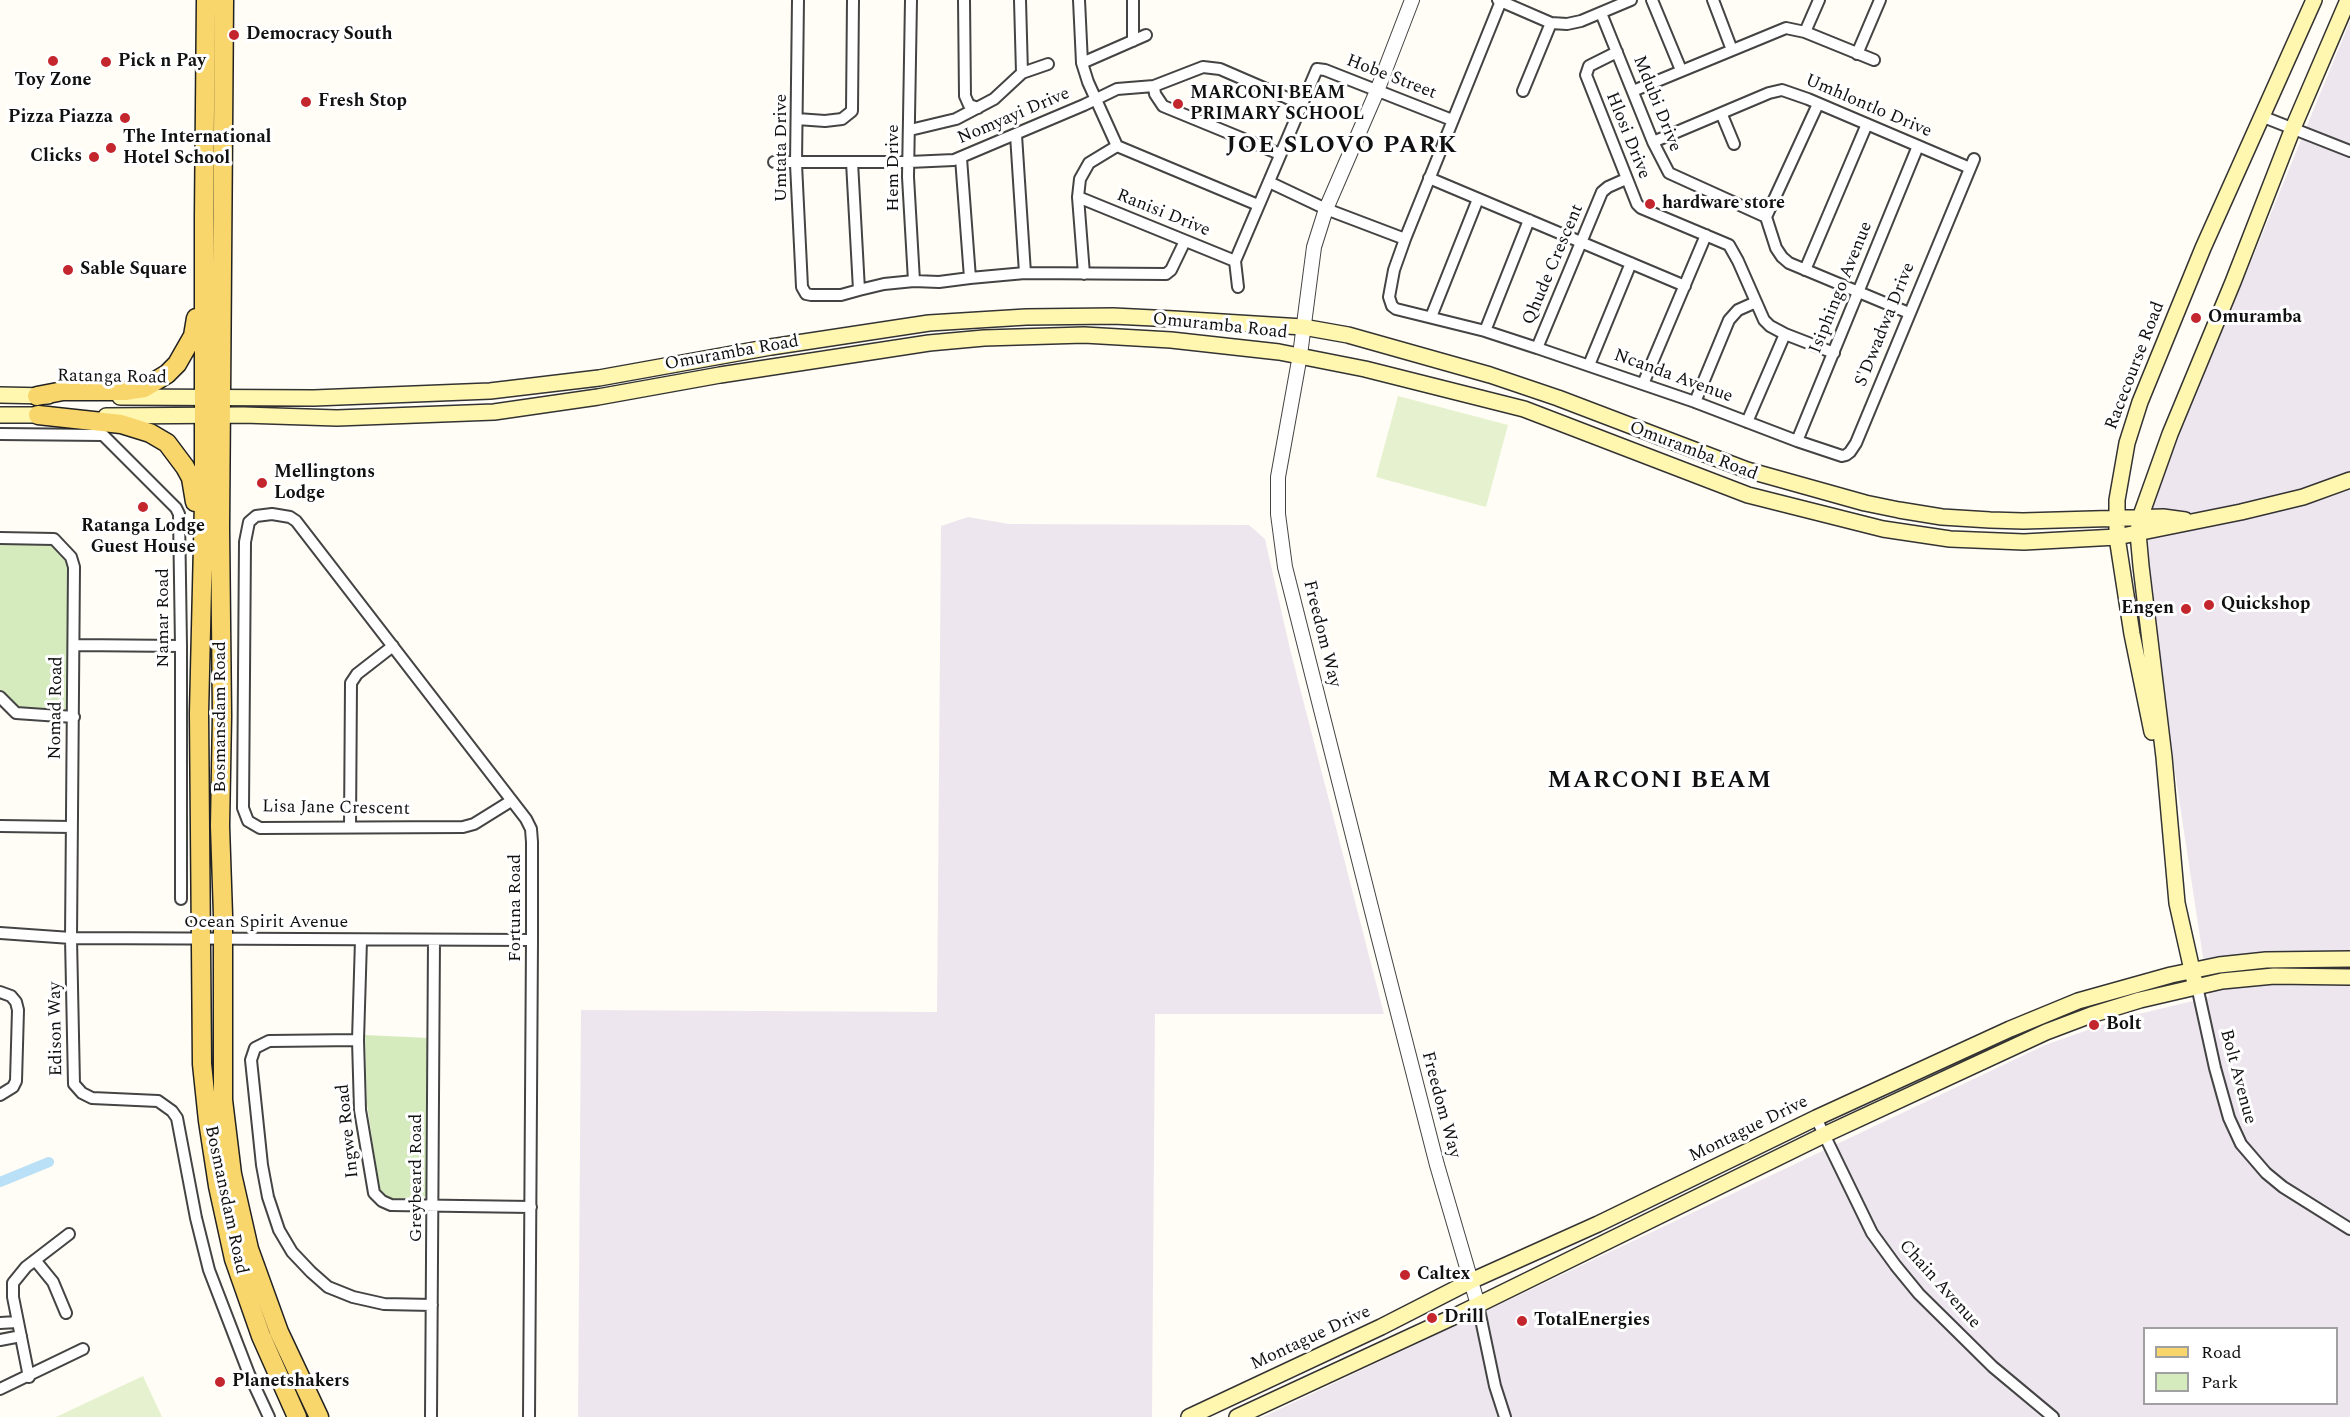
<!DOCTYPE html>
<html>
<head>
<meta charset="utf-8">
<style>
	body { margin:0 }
	#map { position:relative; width:2350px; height:1417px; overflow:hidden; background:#fffdf5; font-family:Spectral,serif }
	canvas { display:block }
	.legend { position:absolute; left:2143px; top:1327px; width:195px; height:78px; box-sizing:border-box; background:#fff; border:2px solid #a0a0a0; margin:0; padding:8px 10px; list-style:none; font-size:18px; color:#111 }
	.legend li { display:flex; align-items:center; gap:12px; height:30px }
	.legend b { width:30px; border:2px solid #a0a0a0 }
</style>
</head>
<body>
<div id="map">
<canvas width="2350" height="1417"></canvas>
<ul class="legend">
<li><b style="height:8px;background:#f9d66b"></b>Road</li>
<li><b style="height:16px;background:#d5ebbd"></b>Park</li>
</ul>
</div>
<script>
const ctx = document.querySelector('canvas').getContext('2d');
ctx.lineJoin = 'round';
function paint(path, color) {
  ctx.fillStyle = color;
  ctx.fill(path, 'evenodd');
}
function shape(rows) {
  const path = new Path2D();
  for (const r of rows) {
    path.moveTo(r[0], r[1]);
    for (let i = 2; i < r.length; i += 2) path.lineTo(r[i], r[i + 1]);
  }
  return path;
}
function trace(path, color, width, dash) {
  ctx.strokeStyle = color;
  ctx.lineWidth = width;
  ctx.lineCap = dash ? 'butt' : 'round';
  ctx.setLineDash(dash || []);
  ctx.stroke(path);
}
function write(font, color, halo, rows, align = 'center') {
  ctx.font = font + ' Spectral,serif';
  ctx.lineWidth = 6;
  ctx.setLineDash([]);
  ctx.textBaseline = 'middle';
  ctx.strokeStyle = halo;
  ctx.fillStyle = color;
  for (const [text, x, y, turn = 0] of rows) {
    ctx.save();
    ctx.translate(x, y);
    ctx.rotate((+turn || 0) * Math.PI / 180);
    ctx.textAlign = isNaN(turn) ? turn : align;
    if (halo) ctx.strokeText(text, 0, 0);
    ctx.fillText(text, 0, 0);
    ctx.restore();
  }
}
paint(shape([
	[2350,21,2350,1417,1263,1417,2045,1045,2122,1018,2209,997,2173,759,2145,538,2157,490],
	[2144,1328,2336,1328,2336,1404,2144,1404],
	[968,517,1009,524,1249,525,1265,539,1290,649,1384,1014,1155,1014,1152,1417,578,1417,581,1010,937,1012,941,526]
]), '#eee6ef');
paint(shape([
	[0,539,50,540,71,559,75,717,21,716,0,698],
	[365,1035,429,1038,428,1194,420,1201,394,1202,385,1197,379,1188,367,1104]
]), '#d5ebbd');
paint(shape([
	[1398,396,1508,425,1486,507,1376,477],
	[143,1376,162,1417,56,1417]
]), '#e6f2cf');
trace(shape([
	[0,1182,49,1162]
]), '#b9e0f7', 10);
const minor = shape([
	[798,0,796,164,802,287,806,294,811,295,841,295,859,290,852,162],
	[964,0,965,96,969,105,978,108],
	[1020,0,1022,73],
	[1079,0,1082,63,1088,82,1117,146],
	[1498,0,1551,23,1567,24,1581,21,1631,0],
	[1652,0,1681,70],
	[1713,0,1732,50],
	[1601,13,1653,142,1669,173,1766,217,1776,248,1782,257,1789,263,1909,313],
	[1805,32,1819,0],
	[1133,41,1133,0],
	[1617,52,1589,66,1586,75,1637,204,1641,208,1729,245,1738,261,1764,320,1770,326,1785,334,1834,353],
	[1857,54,1880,0],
	[1082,63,1146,35],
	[1154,86,1155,94,1163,106,1280,154],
	[1523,91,1551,23],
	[1633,91,1786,28,1805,32,1874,60],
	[1722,115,1734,144],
	[2261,116,2350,151],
	[797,119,825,121,842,119,852,111,853,0],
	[910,130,956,119,994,99,1022,73,1048,64],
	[1016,135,1025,273],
	[1653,142,1769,93,1782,90,1808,99,1970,168],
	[1117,146,1258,205],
	[774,162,909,162,954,160,1084,105,1117,89,1154,86,1203,67,1220,69,1301,104],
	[1429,178,1685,286],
	[1269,182,1326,209,1405,239],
	[1078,197,1235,261],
	[1766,217,1818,104],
	[1529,220,1485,331,1537,348,1602,192,1608,187,1626,179],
	[1805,270,1867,124],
	[1084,274,1078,197,1080,179,1089,163,1117,146],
	[970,278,1025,273,1166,274,1171,270,1185,241],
	[914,281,939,282,970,278,961,158],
	[1238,287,1235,261,1317,69,1325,70,1452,120],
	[859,290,884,284,914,281,908,177,911,0],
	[1431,317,1478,199],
	[1485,331,1396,309,1392,306,1389,297,1394,270,1405,239,1501,1],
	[1537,348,1695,402,1797,441,1842,456,1846,455,1850,452,1856,443,1974,159],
	[1589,365,1631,263],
	[1643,384,1706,235],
	[1695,402,1729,320,1738,310,1756,302],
	[1747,422,1785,334],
	[0,434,103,435,176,508,179,514,181,646,181,899],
	[1797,441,1918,146],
	[0,538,54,539,71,557,74,567,71,938,74,1084,82,1093,92,1098,158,1101,172,1111,177,1118,196,1218,209,1270,249,1374,269,1417],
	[75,645,181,646],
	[0,697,16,713,74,717],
	[511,801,474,824,463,827,260,828,248,821,243,808,245,542,249,522,256,516,272,514,290,517,296,521,526,819,531,829,532,842,532,940,529,1417],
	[0,826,72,827],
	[350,827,351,683,357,674,393,646],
	[0,933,71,938,532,940],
	[361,940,358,1040,360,1110,374,1193,382,1201,391,1205,531,1207],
	[2197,986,2215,1068,2229,1118,2241,1144,2266,1173,2283,1187,2350,1229],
	[0,992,11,996,16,1002,18,1010,16,1081,13,1087,0,1095],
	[358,1040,269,1041,255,1048,251,1060,262,1165,268,1197,279,1230,292,1252,311,1272,328,1287,353,1297,384,1304,432,1305],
	[1816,1118,1872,1233,1896,1266,1919,1294,1993,1367,2053,1417],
	[35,1260,53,1282,66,1313],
	[1478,1305,1495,1386,1505,1417],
	[0,1323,17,1322],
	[0,1340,21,1336],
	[29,1377,13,1297,13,1283,26,1267,69,1234],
	[0,1389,83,1349],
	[431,1417,434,940]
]);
const tertiary = shape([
	[1412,0,1377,91,1326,209,1314,247,1300,355,1278,477,1278,514,1285,567,1378,935,1437,1165,1478,1305]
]);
const secondary = shape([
	[0,395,48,396],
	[120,397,314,398,490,391,599,378,771,347,929,323,1026,317,1113,316,1174,319,1303,327,1348,335,1490,375,1558,398,1747,470,1865,503,1899,510,1942,517,1990,520,2023,521,2163,517,2185,520],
	[0,415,49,415],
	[106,416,243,415,337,418,494,412,598,397,720,375,929,343,984,338,1084,335,1171,340,1279,352,1365,369,1524,409,1748,495,1883,529,1950,539,2024,542,2117,537,2241,512,2303,497,2350,480],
	[2152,732,2132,634,2117,537,2117,500,2127,443,2140,402,2203,248,2314,0],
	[2194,979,2177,903,2164,757,2141,566,2138,533,2140,518,2170,434,2233,282,2293,128,2348,0],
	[1189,1417,1381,1327,1471,1281,1598,1224,1816,1118,2010,1029,2078,1001,2171,975,2219,965,2266,960,2350,959],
	[1237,1417,1453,1317,1824,1135,2046,1032,2091,1015,2140,1000,2222,981,2274,976,2350,977]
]);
const primary = shape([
	[206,0,204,216,204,503,199,713,202,1064,208,1121,218,1186,234,1259,261,1336,297,1417],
	[224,0,220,528,222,716,220,826,223,915,223,1100,232,1174,249,1249,279,1332,319,1417],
	[37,396,63,391,125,391,144,388,167,374,177,364,193,336,196,318],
	[38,415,121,424,150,433,167,443,185,467,191,478,195,502]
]);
trace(minor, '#444', 14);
trace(tertiary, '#444', 16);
trace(secondary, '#333', 18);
trace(primary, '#222', 21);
trace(minor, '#fff', 10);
trace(tertiary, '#fff', 14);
trace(secondary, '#fff6b0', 15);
trace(primary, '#f9d66b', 18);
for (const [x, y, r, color] of [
	[234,35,6,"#c4262e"],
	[53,61,6,"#c4262e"],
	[106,62,6,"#c4262e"],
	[306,102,6,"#c4262e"],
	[1178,104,6,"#c4262e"],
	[125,118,6,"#c4262e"],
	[111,148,6,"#c4262e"],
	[94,157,6,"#c4262e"],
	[1650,204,6,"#c4262e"],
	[68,270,6,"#c4262e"],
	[2196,318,6,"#c4262e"],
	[262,483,6,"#c4262e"],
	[143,507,6,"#c4262e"],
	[2209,605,6,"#c4262e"],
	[2186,609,6,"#c4262e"],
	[2094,1025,6,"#c4262e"],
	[1405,1275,6,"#c4262e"],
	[1432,1318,6,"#c4262e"],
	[1522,1321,6,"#c4262e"],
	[220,1382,6,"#c4262e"]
]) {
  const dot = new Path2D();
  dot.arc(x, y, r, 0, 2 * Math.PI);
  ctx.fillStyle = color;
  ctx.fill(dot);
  trace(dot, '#fff', 2);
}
write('bold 18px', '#111', '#fff', [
	["Democracy South",246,35],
	["Pick n Pay",118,62],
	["Toy Zone",53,81,"center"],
	["MARCONI BEAM",1190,94],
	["PRIMARY SCHOOL",1190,115],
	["Fresh Stop",318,102],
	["Pizza Piazza",113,118,"right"],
	["The International",123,138],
	["Hotel School",123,159],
	["Clicks",82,157,"right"],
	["hardware store",1662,204],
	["Sable Square",80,270],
	["Omuramba",2208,318],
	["Mellingtons",274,473],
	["Lodge",274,494],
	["Ratanga Lodge",143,527,"center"],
	["Guest House",143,548,"center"],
	["Quickshop",2221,605],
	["Engen",2174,609,"right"],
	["Bolt",2106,1025],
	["Caltex",1417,1275],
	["Drill",1444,1318],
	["TotalEnergies",1534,1321],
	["Planetshakers",232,1382]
], 'left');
write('18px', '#111', '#fff', [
	["Hobe Street",1391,78,21],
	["Mdubi Drive",1656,104,68],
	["Umhlontlo Drive",1868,107,23],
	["Nomyayi Drive",1014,117,-23],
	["Hlosi Drive",1627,136,68],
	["Umtata Drive",782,148,-90],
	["Hem Drive",894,168,-90],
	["Ranisi Drive",1163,214,22],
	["Qhude Crescent",1554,265,-67],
	["Isiphingo Avenue",1842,288,-68],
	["S'Dwadwa Drive",1886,325,-68],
	["Omuramba Road",1220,327,6],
	["Omuramba Road",732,354,-10],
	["Racecourse Road",2136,366,-69],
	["Ncanda Avenue",1673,377,20],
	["Ratanga Road",112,378,1],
	["Omuramba Road",1693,452,21],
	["Namar Road",164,618,-90],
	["Freedom Way",1321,634,76],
	["Nomad Road",57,708,-89],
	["Bosmansdam Road",221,717,-90],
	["Lisa Jane Crescent",336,809,1],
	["Fortuna Road",516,908,-90],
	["Ocean Spirit Avenue",266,923],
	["Edison Way",57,1029,-91],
	["Bolt Avenue",2237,1077,75],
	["Freedom Way",1440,1105,75],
	["Montague Drive",1749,1130,-26],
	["Ingwe Road",349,1131,-96],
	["Greybeard Road",417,1178,-90],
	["Bosmansdam Road",225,1200,78],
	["Chain Avenue",1939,1285,48],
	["Montague Drive",1311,1339,-25]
]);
ctx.letterSpacing = '1.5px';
write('bold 24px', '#111', '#fff', [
	["JOE SLOVO PARK",1342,147],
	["MARCONI BEAM",1660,782]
]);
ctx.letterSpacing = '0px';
</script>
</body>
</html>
